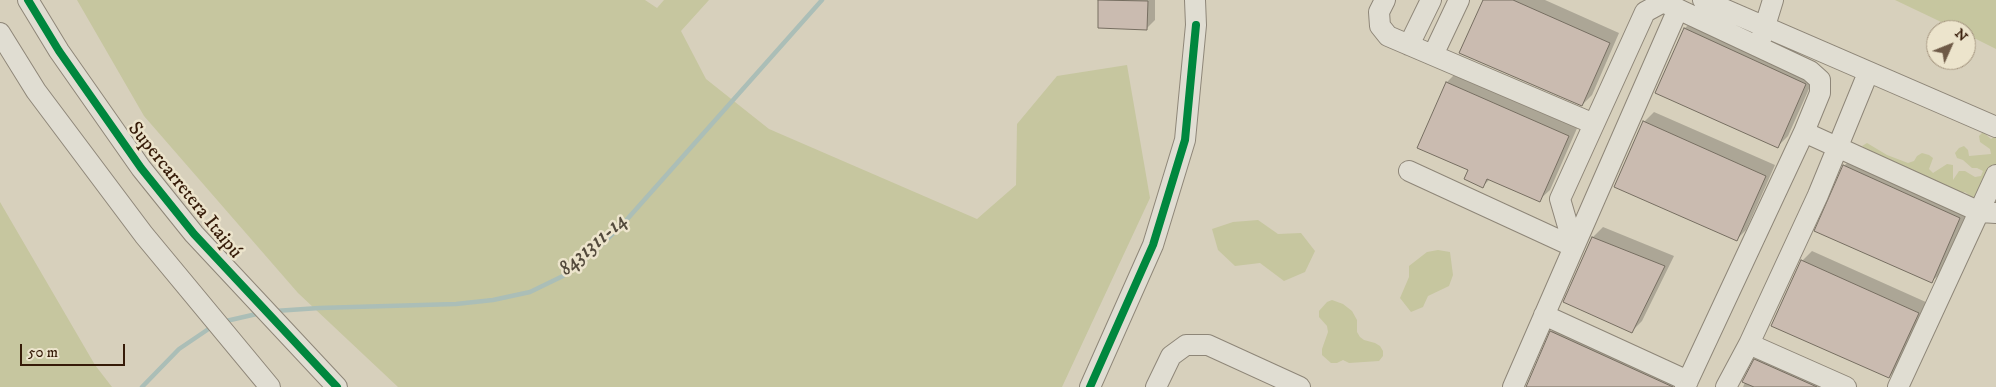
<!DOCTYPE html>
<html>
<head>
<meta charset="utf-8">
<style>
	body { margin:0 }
	#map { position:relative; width:1996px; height:387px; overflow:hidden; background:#d7d0bc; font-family:"IM FELL DW Pica",serif }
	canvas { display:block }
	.north { position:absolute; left:1926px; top:20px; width:50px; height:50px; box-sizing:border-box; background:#ece4cc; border:1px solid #a3947e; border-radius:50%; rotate:46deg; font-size:14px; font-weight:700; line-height:20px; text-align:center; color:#361b08 }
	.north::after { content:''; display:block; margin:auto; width:18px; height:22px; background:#6e5a47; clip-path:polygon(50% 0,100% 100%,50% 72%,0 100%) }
	.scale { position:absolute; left:20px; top:344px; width:105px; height:22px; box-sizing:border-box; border:2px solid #361b08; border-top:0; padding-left:6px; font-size:15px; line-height:18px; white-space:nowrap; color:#361b08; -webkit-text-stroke:4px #ece4cc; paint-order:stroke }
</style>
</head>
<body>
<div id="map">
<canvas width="1996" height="387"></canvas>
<div class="north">N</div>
<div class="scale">50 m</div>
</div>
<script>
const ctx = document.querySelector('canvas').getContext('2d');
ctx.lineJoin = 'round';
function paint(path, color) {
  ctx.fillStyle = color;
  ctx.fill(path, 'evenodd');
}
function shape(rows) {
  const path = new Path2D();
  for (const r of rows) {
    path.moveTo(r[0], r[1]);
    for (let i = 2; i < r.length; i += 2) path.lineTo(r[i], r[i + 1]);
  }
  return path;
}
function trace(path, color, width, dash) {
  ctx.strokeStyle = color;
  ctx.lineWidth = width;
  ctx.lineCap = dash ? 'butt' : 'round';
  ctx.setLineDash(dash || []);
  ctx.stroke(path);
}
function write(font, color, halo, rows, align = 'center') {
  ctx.font = font + ' "IM FELL DW Pica",serif';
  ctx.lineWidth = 5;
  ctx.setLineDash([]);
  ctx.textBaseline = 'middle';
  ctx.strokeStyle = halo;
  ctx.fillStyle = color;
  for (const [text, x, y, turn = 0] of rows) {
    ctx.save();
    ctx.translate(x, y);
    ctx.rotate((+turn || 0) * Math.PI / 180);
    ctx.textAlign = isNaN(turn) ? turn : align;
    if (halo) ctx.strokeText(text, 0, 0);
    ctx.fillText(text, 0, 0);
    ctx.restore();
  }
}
paint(shape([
	[77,0,645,0,657,8,664,0,709,0,681,31,706,79,769,129,977,219,1016,185,1017,124,1057,76,1127,65,1150,198,1062,387,398,387,298,293,144,116],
	[1895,0,1996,0,1996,49,1966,34,1966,30,1958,30],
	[1983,132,1991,139,1996,135,1996,202,1975,200,1965,192,1960,194,1950,187,1888,162,1862,146,1867,143,1887,155,1908,163,1914,161,1917,156,1922,153,1929,155,1933,158,1929,169,1933,173,1947,164,1953,165,1953,180,1959,171,1965,171,1975,177,1981,176,1983,171,1977,168,1972,168,1963,160,1957,158,1955,153,1959,148,1964,146,1968,150,1969,156,1991,154,1990,149,1980,142,1979,136],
	[0,202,95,365,112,387,0,387],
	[1258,220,1278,234,1301,233,1315,251,1305,272,1284,281,1260,263,1235,266,1218,250,1212,229,1233,222],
	[1438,250,1450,252,1453,275,1449,286,1428,296,1423,307,1411,312,1400,298,1409,277,1409,266,1427,252],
	[1332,300,1343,304,1352,311,1357,320,1357,332,1360,337,1364,340,1375,343,1380,346,1383,351,1383,356,1379,361,1349,363,1343,360,1337,363,1331,363,1322,355,1322,349,1328,332,1327,326,1319,317,1319,311,1327,302]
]), '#c6c69f');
paint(shape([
	[1099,0,1155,0,1155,20,1147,28,1099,27],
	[1484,0,1545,0,1619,33,1592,95,1582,105],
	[1696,18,1816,73,1788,136,1778,146,1657,93,1685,28],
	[1457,72,1578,126,1550,190,1539,200,1490,179,1483,186,1470,170,1419,147,1447,82],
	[1654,112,1775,165,1746,230,1736,240,1644,122],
	[1854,156,1970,207,1942,272,1931,282,1844,166],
	[1603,227,1674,256,1642,321,1632,331,1593,237],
	[1812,251,1928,303,1899,367,1889,377,1802,261],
	[1562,322,1679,375,1674,387,1526,387,1551,332],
	[1765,350,1849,387,1743,387,1755,360]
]), '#0003');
trace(shape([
	[275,311,319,308,456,304,493,300,530,292,563,276,593,253,622,225,822,0],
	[226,321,261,313],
	[142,387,179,349,210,328]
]), '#abbeb7', 4.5);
const building = shape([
	[1098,0,1148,1,1147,30,1098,28,1098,0],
	[1483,0,1513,0,1610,43,1582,106,1459,53,1483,0],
	[1684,28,1806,84,1778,148,1655,93,1684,28],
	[1446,82,1569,136,1540,202,1487,179,1483,188,1464,179,1468,170,1417,148,1446,82],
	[1643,121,1766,176,1737,241,1614,187,1643,121],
	[1843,165,1960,218,1932,283,1814,231,1843,165],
	[1592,237,1665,266,1632,333,1563,302,1592,237],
	[1801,260,1919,313,1889,378,1771,326,1801,260],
	[1550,331,1673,387,1526,387,1550,331],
	[1754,359,1817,387,1754,387,1742,382,1754,359]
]);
paint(building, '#cabbb0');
trace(building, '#766e61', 1);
const minor = shape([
	[28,0,59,51,141,168,194,234,337,387],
	[1385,0,1379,12,1380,26,1388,36,1594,124],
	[1667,0,1645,12,1560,199,1574,247,1678,9],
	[1703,0,1996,127],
	[1667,4,1810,71,1820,80,1820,93,1804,132,1685,387],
	[0,33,36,91,144,235,270,387],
	[1761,39,1773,0],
	[1409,45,1431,0],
	[1433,55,1459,0],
	[1804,132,1980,212,1996,213],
	[1409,171,1574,247,1513,387],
	[1544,315,1688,381],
	[1749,344,1846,387],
	[1090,387,1153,245,1185,140,1196,25,1195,0],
	[1156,387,1171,356,1186,345,1208,345,1300,387],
	[1726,387,1749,344,1818,195,1868,73],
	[1898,387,1996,175]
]);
trace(minor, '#8e8678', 22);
trace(minor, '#e0ddd2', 20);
trace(shape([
	[28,0,59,51,141,168,194,234,337,387],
	[1090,387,1153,245,1185,140,1196,25]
]), '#00873e', 8);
write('20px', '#361b08', '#ece4cc', [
	["Supercarretera Itaipú",184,191,51]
]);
write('italic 21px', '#534a3c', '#ece4cc', [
	["8431311-14",594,246,-41]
]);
</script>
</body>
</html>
